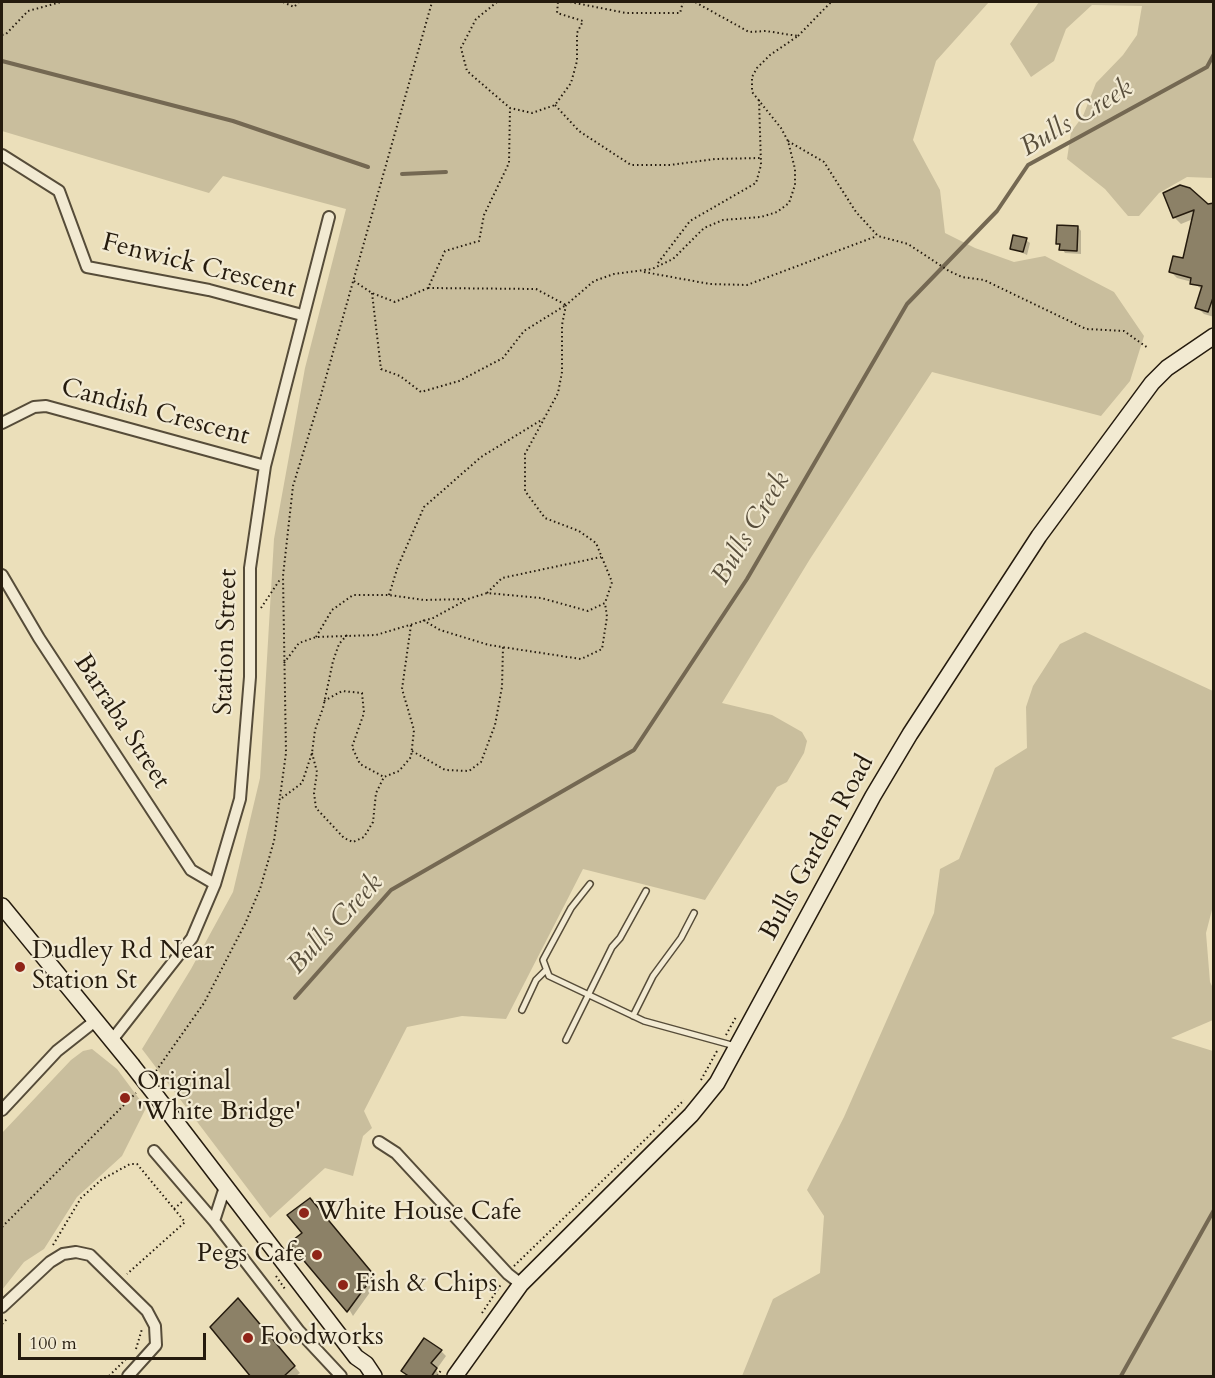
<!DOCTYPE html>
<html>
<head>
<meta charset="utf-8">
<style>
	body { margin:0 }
	#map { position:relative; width:1215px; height:1378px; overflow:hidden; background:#ebdfba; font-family:Cardo,serif }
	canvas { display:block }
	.frame { position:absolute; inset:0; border:3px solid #251b0e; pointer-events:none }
	.scale { position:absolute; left:18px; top:1333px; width:188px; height:27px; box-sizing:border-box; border:3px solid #251b0e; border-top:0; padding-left:8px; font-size:18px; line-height:21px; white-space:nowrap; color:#251b0e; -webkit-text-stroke:4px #f2ead2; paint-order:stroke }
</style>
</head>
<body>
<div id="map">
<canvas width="1215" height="1378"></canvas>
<div class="frame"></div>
<div class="scale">100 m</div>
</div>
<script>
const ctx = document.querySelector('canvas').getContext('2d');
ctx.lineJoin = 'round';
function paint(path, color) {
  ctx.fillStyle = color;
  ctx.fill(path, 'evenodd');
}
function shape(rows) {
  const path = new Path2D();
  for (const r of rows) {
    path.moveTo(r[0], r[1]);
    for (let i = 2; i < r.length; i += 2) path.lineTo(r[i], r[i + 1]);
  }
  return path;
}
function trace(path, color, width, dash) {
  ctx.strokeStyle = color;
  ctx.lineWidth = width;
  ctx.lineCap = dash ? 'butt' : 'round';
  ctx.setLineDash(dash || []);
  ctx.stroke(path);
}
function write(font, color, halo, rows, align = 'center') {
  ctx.font = font + ' Cardo,serif';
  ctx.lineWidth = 4.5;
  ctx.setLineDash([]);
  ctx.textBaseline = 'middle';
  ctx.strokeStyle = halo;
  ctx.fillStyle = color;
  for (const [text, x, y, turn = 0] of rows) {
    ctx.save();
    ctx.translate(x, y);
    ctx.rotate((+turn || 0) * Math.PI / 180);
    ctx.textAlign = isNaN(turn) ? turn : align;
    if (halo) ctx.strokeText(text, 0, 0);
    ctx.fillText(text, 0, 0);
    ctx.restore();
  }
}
paint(shape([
	[2,2,989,2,936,61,913,140,940,190,945,233,975,248,1014,262,1045,256,1114,292,1144,336,1130,381,1101,416,932,372,810,559,722,703,772,715,802,732,807,741,804,753,787,782,777,787,705,900,583,869,506,1019,462,1016,407,1027,364,1111,372,1128,363,1136,353,1176,325,1168,270,1218,142,1049,191,969,233,892,260,778,274,539,305,368,346,209,223,176,209,193,2,131],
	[1039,2,1213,2,1213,178,1187,177,1159,193,1139,216,1128,216,1105,189,1067,159,1071,132,1083,116,1096,83,1123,55,1137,35,1142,6,1092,5,1066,29,1054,61,1031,77,1010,44],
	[1085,632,1213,691,1214,902,1206,933,1210,982,1213,988,1213,1020,1171,1038,1213,1051,1213,1376,742,1376,773,1299,820,1273,824,1216,807,1190,844,1117,934,913,940,869,959,859,995,768,1027,748,1026,707,1033,686,1060,644],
	[92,1049,117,1069,146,1108,122,1156,77,1197,44,1249,24,1262,2,1290,2,1133,71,1060,83,1051]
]), '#c9be9d');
paint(shape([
	[1164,194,1207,205,1214,204,1214,317,1204,314,1197,307,1203,290,1192,282,1177,278,1170,271,1184,260,1193,219,1181,224,1174,217],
	[1078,227,1081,231,1081,254,1065,253,1058,243],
	[1026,240,1030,243,1027,255,1012,248],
	[316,1205,378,1281,353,1316,304,1233],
	[244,1306,300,1373,296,1376,253,1376],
	[441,1351,446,1356,436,1370,440,1376,409,1376,403,1371]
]), '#0003');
trace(shape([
	[2,61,233,121,368,167],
	[402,174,446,172],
	[295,998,391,890,634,750,747,579,907,304,997,211,1028,165,1207,67,1214,54],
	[1121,1376,1214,1210]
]), '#746852', 4);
const building = shape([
	[1180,185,1190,188,1208,204,1214,203,1214,295,1208,312,1195,308,1202,286,1190,284,1191,278,1169,272,1173,256,1183,258,1194,210,1173,218,1163,193,1180,185],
	[1057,225,1078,226,1077,251,1059,250,1060,244,1056,244,1057,225],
	[1013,235,1027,238,1023,252,1010,249,1013,235],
	[310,1198,374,1275,347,1312,289,1243,302,1233,287,1215,310,1198],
	[238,1298,295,1366,283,1377,251,1377,210,1327,238,1298],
	[424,1338,442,1350,431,1363,437,1368,431,1377,410,1377,401,1371,424,1338]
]);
paint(building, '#8c8167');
trace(building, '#251b0e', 1.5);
const service = shape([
	[590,884,571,908,543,960,549,976,644,1021,735,1046],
	[522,1010,536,980,545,971],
	[633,1016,653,976,681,938,694,913],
	[566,1040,612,947,620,938,646,891]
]);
const minor = shape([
	[2,155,59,191,87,267,209,290,302,315],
	[2,423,34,407,46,406,265,466],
	[2,575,39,638,191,870,215,884],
	[112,1040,192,938,215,884,240,799,250,677,250,568,265,466,329,217],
	[2,1110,57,1051,95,1021],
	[379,1142,396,1153,508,1274,521,1284],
	[154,1151,214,1221],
	[225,1187,214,1221,299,1331,341,1376],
	[2,1307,50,1262,63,1254,76,1252,90,1255,147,1311,155,1326,156,1345,128,1376]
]);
const secondary = shape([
	[2,906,132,1065],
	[157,1097,356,1357,366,1364,374,1376],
	[455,1376,521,1284,691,1115,717,1083,873,796,910,734,1039,536,1152,383,1167,368,1214,336]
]);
trace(service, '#564c39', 8);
trace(minor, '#564c39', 14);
trace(secondary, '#251b0e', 18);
trace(shape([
	[283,2,294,7,299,2],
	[497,2,476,19,461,48,467,71,510,108,532,113,555,105,571,83,577,61,577,33,583,21,557,13,558,2],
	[570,2,626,13,680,13,683,2],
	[2,35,6,34,28,11,61,2],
	[798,36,831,2],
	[555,105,579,131,631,165,670,165,715,159,760,158],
	[788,141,824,162,856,212,878,236,908,244,949,271,962,277,984,280,1086,329,1124,331,1148,348],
	[658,263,690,221,756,183,761,165,759,99],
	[644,272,710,284,747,285,877,236],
	[354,281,372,293,395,302,428,288,445,251,479,241,484,215,509,163,510,108],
	[372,293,381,369,400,376,421,392,459,381,503,358,524,331,566,305,536,289,428,288],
	[487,593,502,578,601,557],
	[389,595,398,566,424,507,481,457,543,419],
	[261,608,281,578],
	[423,620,440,630,489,645,581,659,602,649,607,617,605,603],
	[316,637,332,610,353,595,389,595,424,600,466,599],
	[284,663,299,643,316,637,376,635,433,618,468,599,487,593,541,598,588,611,605,603,612,582,596,543,579,531,545,518,525,491,525,454,558,393,562,372,562,325,566,305,594,281,614,274,652,269,673,259,704,228,723,220,761,217,777,212,789,203,795,185,795,169,788,141,781,128,752,92,752,77,757,68,770,55,798,36,766,31,749,32,695,2],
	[324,701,342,691,362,693,364,713,352,747,360,764,384,777],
	[412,751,445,770,469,771,481,762,495,725,502,687,503,647],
	[312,753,317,772,314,793,316,808,344,838,353,842,364,837,373,822,376,793,384,777,399,771,411,757,414,730,402,689,411,625],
	[282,798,302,783,312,753,315,730,323,708,333,661,339,644,347,635],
	[726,1035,736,1017],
	[156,1071,204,1003,245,924,260,889,274,841,286,753,283,576,293,486,321,395,432,2],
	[701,1080,717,1051],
	[659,1126,684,1100],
	[174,1209,183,1201],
	[2,1227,136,1093],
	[53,1245,81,1198,101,1180,130,1164,137,1164,185,1222,127,1274],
	[514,1266,655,1130],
	[276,1276,285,1289],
	[482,1313,502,1283],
	[2,1324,8,1318],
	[136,1349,142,1329],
	[109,1376,128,1357],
	[437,1376,442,1369]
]), '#251b0e', 2, [1.5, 3]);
trace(service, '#f2ead2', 5);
trace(minor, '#f2ead2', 10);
trace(secondary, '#f2ead2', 15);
const secondaryBridge = shape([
	[132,1065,157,1097]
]);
trace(secondaryBridge, '#251b0e', 18, []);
trace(secondaryBridge, '#f2ead2', 15);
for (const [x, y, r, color] of [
	[20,967,6,"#8f2418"],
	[125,1098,6,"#8f2418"],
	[304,1213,6,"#8f2418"],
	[317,1255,6,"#8f2418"],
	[343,1285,6,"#8f2418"],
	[248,1338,6,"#8f2418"]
]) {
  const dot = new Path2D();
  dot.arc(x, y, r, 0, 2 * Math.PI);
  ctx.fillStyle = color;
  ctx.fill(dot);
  trace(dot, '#f2ead2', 2);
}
write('26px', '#251b0e', '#f2ead2', [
	["Fenwick Crescent",199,267,14],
	["Candish Crescent",155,413,15],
	["Station Street",227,642,-88],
	["Barraba Street",121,722,57],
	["Bulls Garden Road",818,848,-61]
]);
write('26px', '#251b0e', '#f2ead2', [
	["Dudley Rd Near",32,952],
	["Station St",32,982],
	["Original",137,1083],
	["'White Bridge'",137,1113],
	["White House Cafe",316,1213],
	["Pegs Cafe",305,1255,"right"],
	["Fish & Chips",355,1285],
	["Foodworks",260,1338]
], 'left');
write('italic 27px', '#594f3c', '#f2ead2', [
	["Bulls Creek",1077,119,-31],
	["Bulls Creek",752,529,-59],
	["Bulls Creek",336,925,-47]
]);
</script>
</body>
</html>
